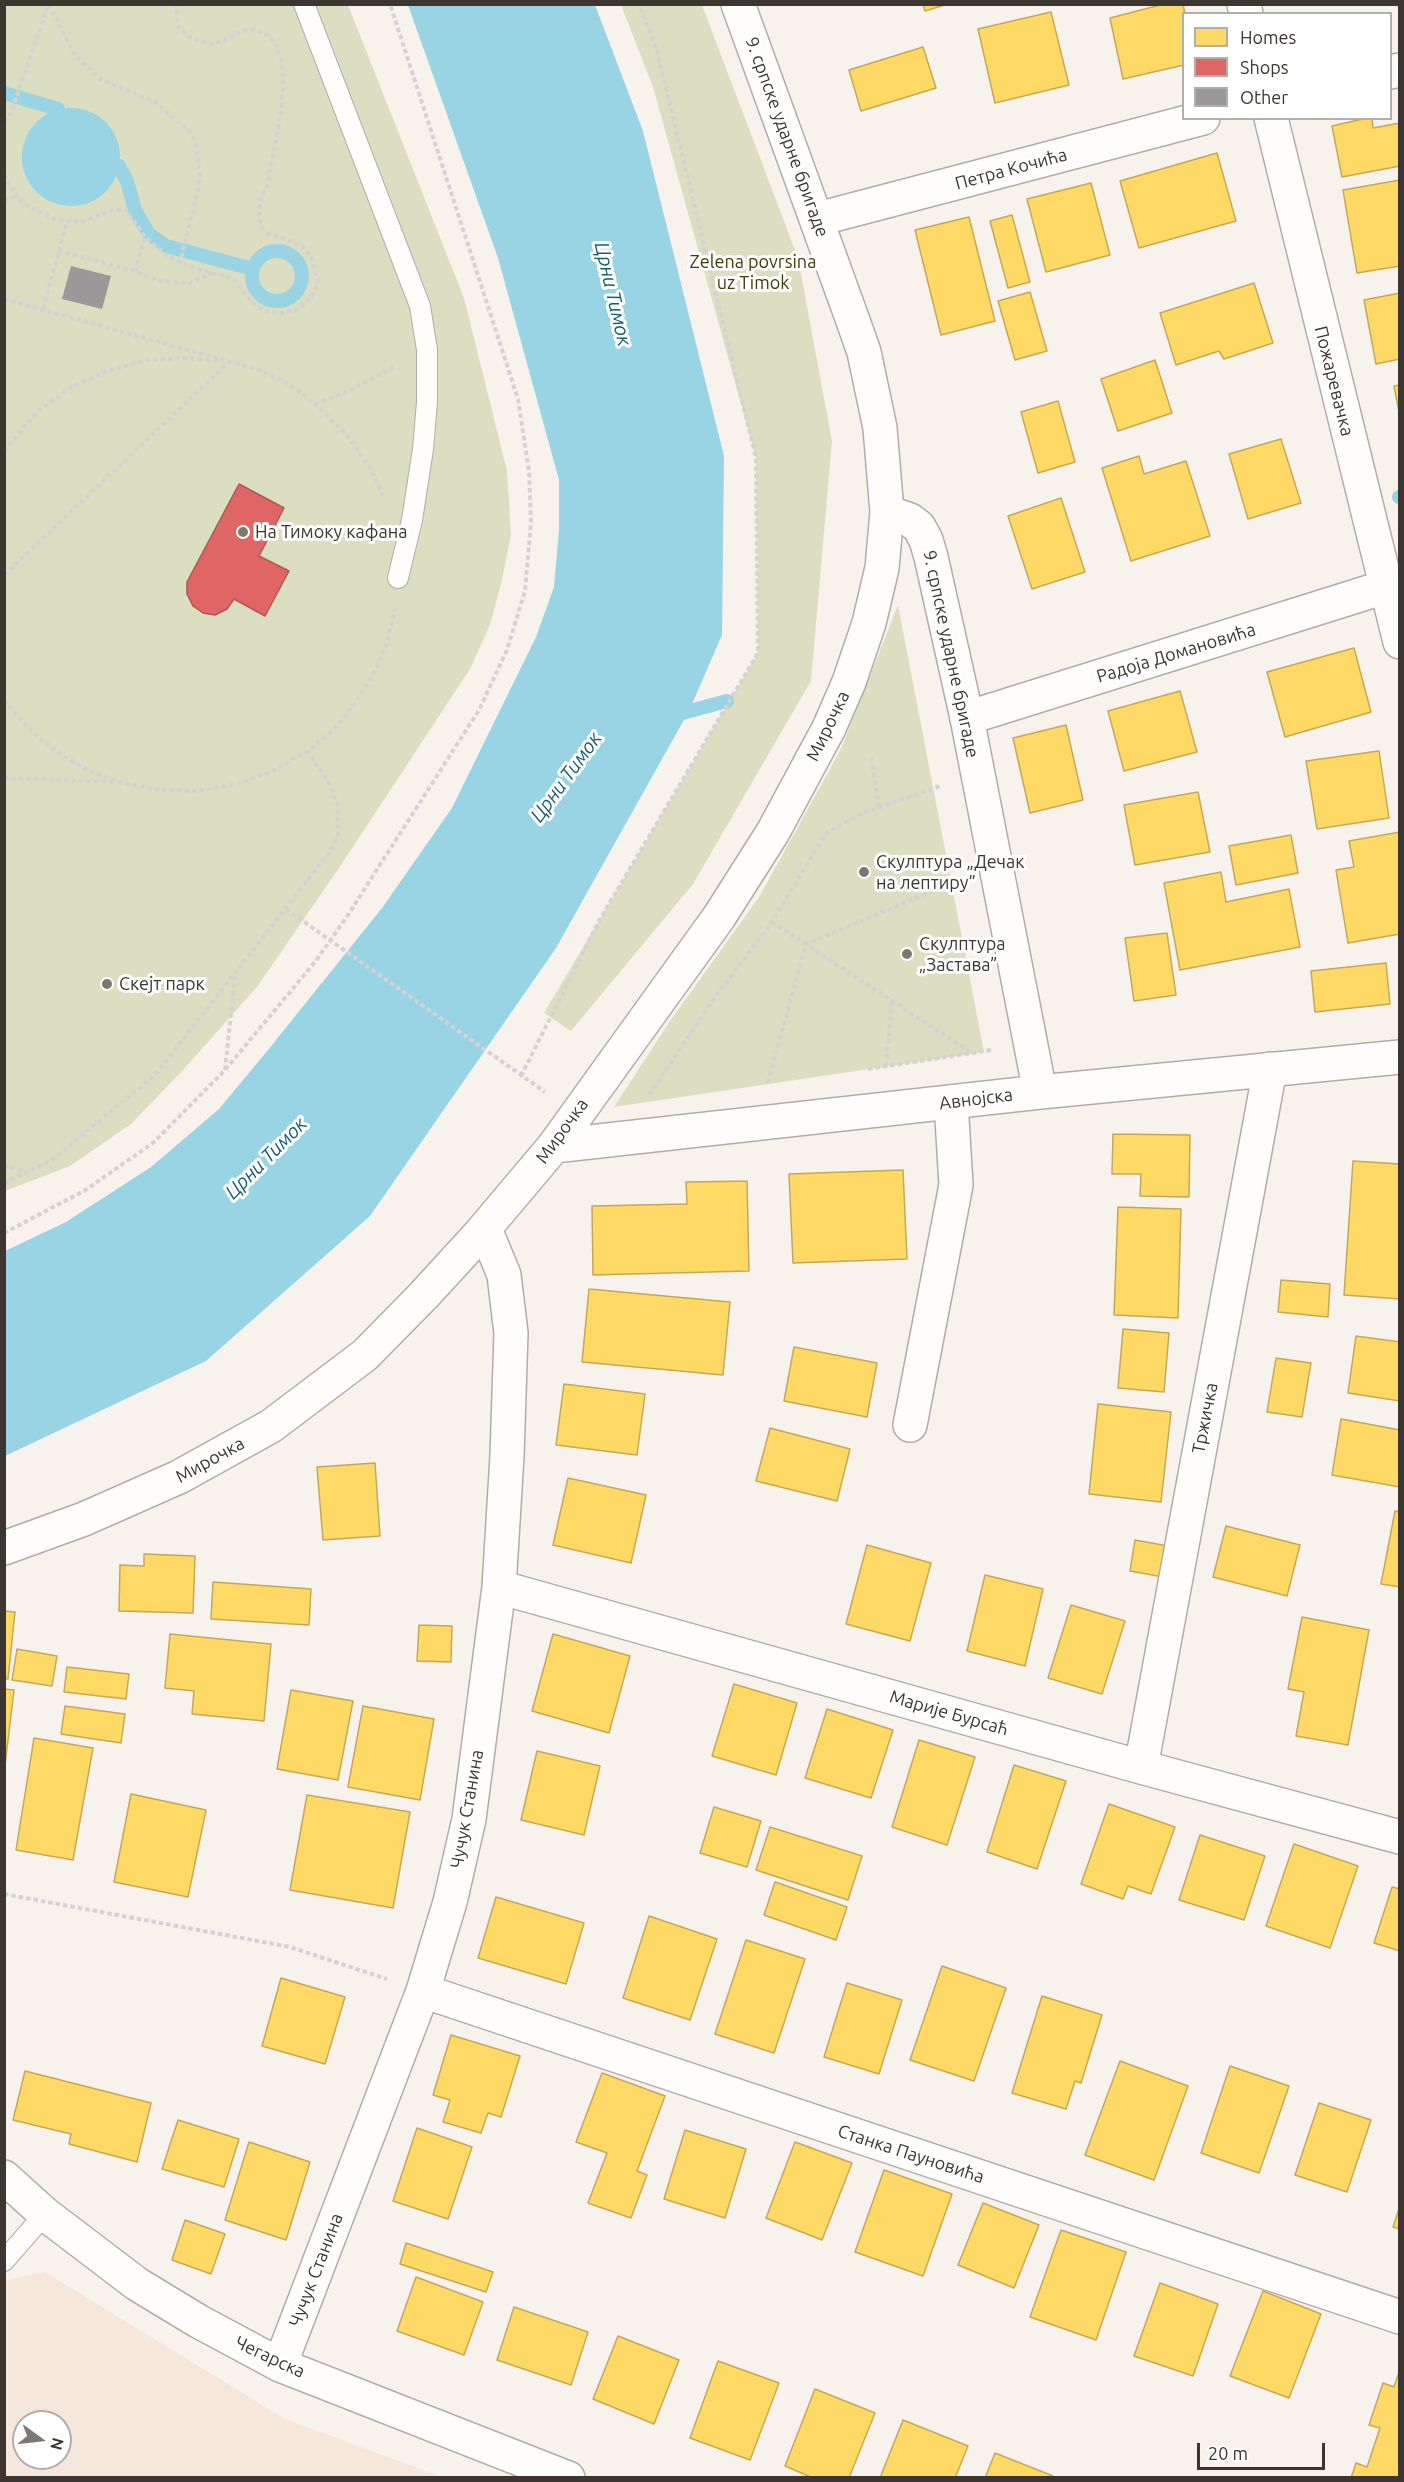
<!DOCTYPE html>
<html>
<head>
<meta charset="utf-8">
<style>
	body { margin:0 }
	#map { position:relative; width:1404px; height:2482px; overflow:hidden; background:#f8f2ed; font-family:Ubuntu,sans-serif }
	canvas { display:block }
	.frame { position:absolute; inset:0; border:6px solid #3d3630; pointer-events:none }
	.legend { position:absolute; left:1182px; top:12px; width:210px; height:108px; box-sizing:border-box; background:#fff; border:2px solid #b1afac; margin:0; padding:8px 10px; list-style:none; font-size:18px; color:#3d3630 }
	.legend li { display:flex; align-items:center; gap:12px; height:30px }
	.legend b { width:30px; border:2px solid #b1afac }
	.north { position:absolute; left:12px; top:2410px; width:60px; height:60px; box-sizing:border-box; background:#fff; border:2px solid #b1afac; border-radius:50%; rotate:105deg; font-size:16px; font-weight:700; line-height:24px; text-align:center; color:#3d3630 }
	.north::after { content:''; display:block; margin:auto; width:21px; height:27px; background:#7e7872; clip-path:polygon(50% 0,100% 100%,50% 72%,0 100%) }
	.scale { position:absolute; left:1197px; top:2443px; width:128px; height:27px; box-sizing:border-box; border:3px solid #3d3630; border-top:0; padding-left:8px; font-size:18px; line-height:21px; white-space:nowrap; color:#3d3630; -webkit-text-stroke:4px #fff; paint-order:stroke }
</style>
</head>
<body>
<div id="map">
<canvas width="1404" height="2482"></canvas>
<div class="frame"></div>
<ul class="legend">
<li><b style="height:16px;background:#ffd966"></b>Homes</li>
<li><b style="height:16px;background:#e06666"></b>Shops</li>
<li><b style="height:16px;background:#9c9798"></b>Other</li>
</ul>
<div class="north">N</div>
<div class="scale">20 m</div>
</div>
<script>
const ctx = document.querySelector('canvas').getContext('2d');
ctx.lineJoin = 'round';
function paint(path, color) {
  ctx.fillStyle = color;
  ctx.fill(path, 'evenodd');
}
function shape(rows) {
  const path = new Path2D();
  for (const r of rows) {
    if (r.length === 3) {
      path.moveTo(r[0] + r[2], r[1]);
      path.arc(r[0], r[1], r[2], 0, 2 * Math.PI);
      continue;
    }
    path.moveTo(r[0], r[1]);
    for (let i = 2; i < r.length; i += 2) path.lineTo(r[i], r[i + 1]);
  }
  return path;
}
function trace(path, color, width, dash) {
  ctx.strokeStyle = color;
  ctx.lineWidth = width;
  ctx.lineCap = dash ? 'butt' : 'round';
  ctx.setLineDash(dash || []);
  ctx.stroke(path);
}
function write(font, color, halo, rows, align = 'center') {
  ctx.font = font + ' Ubuntu,sans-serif';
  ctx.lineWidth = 6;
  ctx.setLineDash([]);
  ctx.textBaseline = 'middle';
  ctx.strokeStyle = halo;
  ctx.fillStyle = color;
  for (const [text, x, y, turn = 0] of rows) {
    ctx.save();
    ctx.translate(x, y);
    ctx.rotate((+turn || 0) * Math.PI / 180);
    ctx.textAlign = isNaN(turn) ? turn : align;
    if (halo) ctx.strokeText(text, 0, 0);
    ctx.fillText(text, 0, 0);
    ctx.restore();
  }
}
paint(shape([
	[45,2272,285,2419,442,2477,5,2477,5,2280],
	[24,2422,60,2422,60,2458,24,2458]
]), '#f6e7dd');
paint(shape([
	[5,5,348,5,464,298,507,471,511,535,502,580,490,625,470,669,339,868,257,987,183,1070,131,1124,70,1166,5,1191],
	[621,5,702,5,798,258,832,441,811,681,693,884,571,1031,544,1013,758,653,756,458,653,87],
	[898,605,984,1052,614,1107,670,1021,759,897,841,749]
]), '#dcdec2');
paint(shape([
	[408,5,595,5,643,131,724,456,722,635,689,711,556,948,370,1216,206,1361,5,1456,5,1251,66,1222,151,1167,219,1109,268,1050,382,908,452,808,536,637,554,587,559,530,559,480,498,258],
	[71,157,49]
]), '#98d4e4');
const homes = shape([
	[923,4,948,4,925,11,923,4],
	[1164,4,1183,4,1185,14,1184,65,1123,79,1110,18,1164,4],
	[1051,12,1069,85,995,103,978,29,1051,12],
	[923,47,936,88,861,111,849,70,923,47],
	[1367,118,1372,118,1373,128,1400,123,1400,166,1342,177,1332,126,1367,118],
	[1217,153,1236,221,1139,248,1120,181,1217,153],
	[1400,180,1400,266,1357,273,1343,190,1400,180],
	[1091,183,1110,255,1046,272,1027,199,1091,183],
	[1012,215,1030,282,1008,288,990,221,1012,215],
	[969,217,995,321,941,335,915,230,969,217],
	[1254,283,1273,343,1224,359,1219,351,1176,365,1160,313,1254,283],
	[1030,292,1047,351,1015,360,998,301,1030,292],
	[1400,293,1400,359,1376,364,1364,300,1400,293],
	[1155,360,1172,413,1118,431,1101,379,1155,360],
	[1400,385,1400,417,1394,386,1400,385],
	[1058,401,1075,462,1038,473,1021,412,1058,401],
	[1281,439,1301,503,1248,519,1229,454,1281,439],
	[1139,456,1144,474,1186,461,1210,536,1131,561,1102,468,1139,456],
	[1061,498,1085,572,1032,589,1008,516,1061,498],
	[1354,648,1371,712,1285,737,1267,672,1354,648],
	[1180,691,1197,752,1124,771,1108,711,1180,691],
	[1066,725,1083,800,1030,813,1013,738,1066,725],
	[1379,751,1389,818,1317,829,1306,761,1379,751],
	[1198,792,1210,852,1135,865,1124,805,1198,792],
	[1400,832,1400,934,1348,943,1336,870,1354,867,1349,841,1400,832],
	[1291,835,1298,873,1236,885,1229,846,1291,835],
	[1221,872,1226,902,1289,889,1300,947,1180,970,1164,883,1221,872],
	[1167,933,1176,995,1134,1001,1125,938,1167,933],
	[1386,963,1390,1004,1315,1012,1311,971,1386,963],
	[1113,1134,1190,1135,1189,1197,1140,1196,1141,1174,1112,1174,1113,1134],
	[1353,1161,1400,1164,1400,1299,1344,1295,1353,1161],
	[903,1170,907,1259,793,1263,789,1174,903,1170],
	[747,1181,749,1271,593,1275,592,1206,687,1204,686,1182,747,1181],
	[1118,1207,1181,1209,1178,1318,1114,1315,1118,1207],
	[1281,1280,1330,1284,1328,1317,1278,1312,1281,1280],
	[589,1289,730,1302,723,1375,582,1362,589,1289],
	[1123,1329,1169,1333,1164,1392,1118,1388,1123,1329],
	[1356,1336,1400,1342,1400,1401,1348,1393,1356,1336],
	[794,1347,877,1363,867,1417,784,1401,794,1347],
	[1276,1358,1311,1363,1302,1417,1267,1412,1276,1358],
	[564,1384,645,1394,637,1455,556,1445,564,1384],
	[1098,1404,1171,1412,1161,1502,1089,1494,1098,1404],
	[1341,1419,1400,1430,1400,1487,1332,1475,1341,1419],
	[770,1428,850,1449,837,1501,756,1481,770,1428],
	[375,1463,380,1536,323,1540,317,1467,375,1463],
	[568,1478,646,1495,631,1563,553,1545,568,1478],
	[1395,1511,1400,1512,1400,1587,1381,1584,1395,1511],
	[1226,1526,1300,1545,1287,1596,1213,1577,1226,1526],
	[1135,1540,1168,1546,1163,1577,1130,1571,1135,1540],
	[867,1545,931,1563,910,1641,846,1624,867,1545],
	[144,1554,195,1556,193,1613,119,1611,120,1565,144,1566,144,1554],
	[985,1575,1043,1589,1025,1666,967,1651,985,1575],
	[213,1582,311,1589,309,1625,211,1619,213,1582],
	[1071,1605,1125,1621,1102,1694,1048,1678,1071,1605],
	[4,1611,15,1612,8,1679,4,1678,4,1611],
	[1302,1617,1369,1630,1348,1745,1296,1736,1304,1692,1288,1689,1302,1617],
	[419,1625,452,1626,451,1662,417,1661,419,1625],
	[170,1634,271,1644,264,1721,192,1714,194,1691,165,1688,170,1634],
	[553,1634,630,1656,609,1733,532,1711,553,1634],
	[17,1649,57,1656,52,1686,12,1680,17,1649],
	[67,1667,129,1674,126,1699,64,1692,67,1667],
	[734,1684,797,1703,776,1775,712,1756,734,1684],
	[4,1689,14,1690,4,1774,4,1689],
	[291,1690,353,1701,338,1780,277,1769,291,1690],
	[65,1706,125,1714,121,1743,61,1734,65,1706],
	[363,1706,434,1719,420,1800,348,1787,363,1706],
	[827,1709,893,1730,871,1798,805,1778,827,1709],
	[34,1738,93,1748,73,1860,16,1850,34,1738],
	[919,1740,975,1757,947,1845,892,1827,919,1740],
	[537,1751,600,1766,584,1835,521,1820,537,1751],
	[1014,1765,1066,1781,1037,1869,987,1852,1014,1765],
	[131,1794,206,1810,188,1897,114,1882,131,1794],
	[307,1795,410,1812,393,1908,290,1890,307,1795],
	[1109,1804,1175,1827,1151,1894,1128,1886,1123,1899,1081,1884,1109,1804],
	[714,1807,761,1821,747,1867,700,1853,714,1807],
	[770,1827,862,1856,848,1900,756,1870,770,1827],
	[1200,1835,1265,1856,1244,1920,1179,1900,1200,1835],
	[1294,1844,1358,1866,1330,1948,1266,1926,1294,1844],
	[775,1882,847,1907,836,1940,764,1915,775,1882],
	[1392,1887,1400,1889,1400,1951,1374,1943,1392,1887],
	[496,1897,584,1923,566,1984,478,1958,496,1897],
	[649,1916,717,1939,690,2020,623,1998,649,1916],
	[746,1940,805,1959,774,2053,715,2034,746,1940],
	[942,1966,1006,1988,974,2081,910,2060,942,1966],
	[281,1978,345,1997,325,2064,262,2046,281,1978],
	[847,1983,902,2000,879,2074,824,2057,847,1983],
	[1042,1996,1102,2015,1081,2083,1075,2081,1066,2109,1012,2093,1042,1996],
	[451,2035,520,2056,501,2117,488,2113,481,2133,443,2122,450,2100,433,2095,451,2035],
	[1120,2061,1188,2086,1154,2180,1085,2155,1120,2061],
	[1230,2066,1289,2086,1259,2173,1201,2153,1230,2066],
	[25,2071,151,2103,137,2162,69,2144,71,2134,13,2120,25,2071],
	[602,2073,665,2096,637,2171,647,2175,631,2218,588,2203,607,2153,576,2142,602,2073],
	[1319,2103,1371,2120,1347,2192,1295,2175,1319,2103],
	[178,2120,239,2139,224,2187,162,2169,178,2120],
	[417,2128,472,2147,448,2219,393,2201,417,2128],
	[685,2130,746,2149,725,2218,664,2199,685,2130],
	[249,2142,310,2162,286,2240,225,2220,249,2142],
	[795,2142,852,2163,822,2240,766,2218,795,2142],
	[884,2170,952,2194,923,2276,855,2252,884,2170],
	[983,2203,1039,2225,1014,2288,958,2265,983,2203],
	[1400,2206,1400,2229,1393,2227,1400,2206],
	[185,2220,225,2234,211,2274,172,2260,185,2220],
	[1061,2230,1126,2252,1096,2340,1030,2317,1061,2230],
	[406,2243,493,2272,486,2292,400,2264,406,2243],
	[416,2277,483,2302,464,2355,397,2331,416,2277],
	[1160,2283,1218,2304,1193,2376,1134,2356,1160,2283],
	[1263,2291,1321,2314,1289,2398,1230,2376,1263,2291],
	[514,2307,588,2332,571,2385,497,2360,514,2307],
	[618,2336,679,2360,654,2424,593,2399,618,2336],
	[718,2361,779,2383,750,2460,690,2438,718,2361],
	[1400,2369,1400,2478,1351,2478,1356,2463,1367,2467,1380,2428,1369,2425,1383,2383,1394,2387,1400,2369],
	[815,2389,875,2413,849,2478,813,2478,785,2466,815,2389],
	[903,2420,968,2446,955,2478,880,2478,903,2420],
	[995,2453,1053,2476,1053,2478,985,2478,995,2453]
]);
paint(homes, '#ffd966');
trace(homes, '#c5a856', 1.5);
const shops = shape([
	[239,484,284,508,259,556,289,571,265,616,234,599,227,609,215,615,203,613,193,606,187,594,187,582,239,484]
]);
paint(shops, '#e06666');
trace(shops, '#af5856', 1.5);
trace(shape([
	[4,93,58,109],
	[119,166,127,181,135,210,149,234,166,246,253,269],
	[277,276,25],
	[1399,497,1400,497],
	[671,716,727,701]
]), '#98d4e4', 14);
paint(shape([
	[71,266,111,276,102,309,62,299]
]), '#9c9798');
const lane = shape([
	[304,4,420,306,427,350,427,402,423,449,412,520,398,578],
	[4,2261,45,2214]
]);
const street = shape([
	[1244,4,1246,14],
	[1390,72,1400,70],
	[1271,118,1400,642],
	[818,219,1203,118],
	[967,718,1385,587],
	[910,1425,956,1185,951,1102],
	[499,1587,1141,1767,1400,1837],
	[1141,1767,1270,1069],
	[423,1991,1400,2317],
	[4,2177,45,2214,137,2284,198,2321,280,2365,568,2478],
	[280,2365,423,1991,450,1902,469,1819,499,1587,507,1456,511,1333,504,1275,485,1229]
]);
const secondary = shape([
	[887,512,910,520,919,527,926,540,931,557,967,718,1040,1092],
	[554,1146,1040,1092,1400,1057],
	[4,1548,84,1519,179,1477,271,1426,365,1355,424,1295,479,1235,554,1146,719,917,773,832,829,728,849,682,869,623,882,568,887,512,880,428,864,352,852,318,738,4]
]);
trace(lane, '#b2aca8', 22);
trace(street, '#b2aca8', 36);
trace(secondary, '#b2aca8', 36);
trace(shape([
	[49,4,67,41,76,56,87,67,100,79,155,102,188,130,196,142,200,175,198,191,180,262],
	[4,122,11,113,48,5],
	[4,174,16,196,24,204,54,219,81,222,110,211,125,209,145,237,166,255,191,267,234,279,253,303,265,311,283,313,299,309,312,296,318,283,311,256,305,248,291,241,269,234,262,227,259,214,260,199,267,186,281,112,283,80,281,58,276,44,267,35,254,29,241,31,224,41,211,44,191,38,179,28,175,4],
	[4,201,16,196],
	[58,251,135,271,159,281,189,283,213,273],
	[135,271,145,237],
	[4,299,260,370,289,384,315,404,345,433,369,466,383,495],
	[43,309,67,222],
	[315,404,344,393,394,367],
	[4,451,37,412,70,388,107,371,146,360,185,358,220,361],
	[4,575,229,362],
	[4,700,19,718,40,739,65,757,92,772,120,782,159,790,198,791,237,784,274,770,308,751,334,729,355,703,373,675,387,644,395,609],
	[871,758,879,807],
	[4,778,117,782],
	[286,909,545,1092],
	[772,922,972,1053],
	[886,1066,892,1001],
	[868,1069,991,1050],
	[225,1070,235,976],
	[521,1076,600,919,758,653,756,458,657,51,639,4],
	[768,1083,806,944,959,880],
	[649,1095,716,996,772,922,826,833,863,813,940,786],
	[4,1165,27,1172],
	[4,1183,53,1159,156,1074,331,850,338,836,337,804,331,787,308,751],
	[4,1233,84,1191,153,1143,225,1070,315,962,346,918,479,710,507,650,525,591,531,522,529,471,518,399,390,4],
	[4,1894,290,1947,387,1979]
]), '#d5d3d2', 4, [4.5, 3]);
trace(lane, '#fefdfc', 20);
trace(street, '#fefdfc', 33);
trace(secondary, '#fefdfc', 33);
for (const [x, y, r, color] of [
	[243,532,6,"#7e7872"],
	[864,872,6,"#7e7872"],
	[907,954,6,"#7e7872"],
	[107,984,6,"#7e7872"]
]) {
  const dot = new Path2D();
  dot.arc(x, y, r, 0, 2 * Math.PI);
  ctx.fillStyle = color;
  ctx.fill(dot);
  trace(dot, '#fff', 2);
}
write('18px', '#3d3630', '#fff', [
	["9. српске ударне бригаде",787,137,70],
	["Петра Кочића",1011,169,-15],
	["Пожаревачка",1334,381,76],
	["Радоја Домановића",1176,653,-17],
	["9. српске ударне бригаде",951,654,78],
	["Мирочка",828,726,-64],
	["Авнојска",976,1099,-7],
	["Мирочка",562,1131,-54],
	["Тржичка",1205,1418,-79],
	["Мирочка",210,1460,-29],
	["Марије Бурсаћ",949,1713,16],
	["Чучук Станина",467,1809,-80],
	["Станка Пауновића",911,2154,18],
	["Чучук Станина",316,2270,-69],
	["Чегарска",270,2357,25]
]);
write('18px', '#393e07', '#fff', [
	["Zelena povrsina",753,262],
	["uz Timok",753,283]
]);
write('18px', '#3d3630', '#fff', [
	["На Тимоку кафана",255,532],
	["Скулптура „Дечак",876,862],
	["на лептиру”",876,883],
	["Скулптура",919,944],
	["„Застава”",919,965],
	["Скејт парк",119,984]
], 'left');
write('italic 20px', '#175f70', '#fff', [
	["Црни Тимок",613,294,77],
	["Црни Тимок",566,777,-54],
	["Црни Тимок",266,1158,-45]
]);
</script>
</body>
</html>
